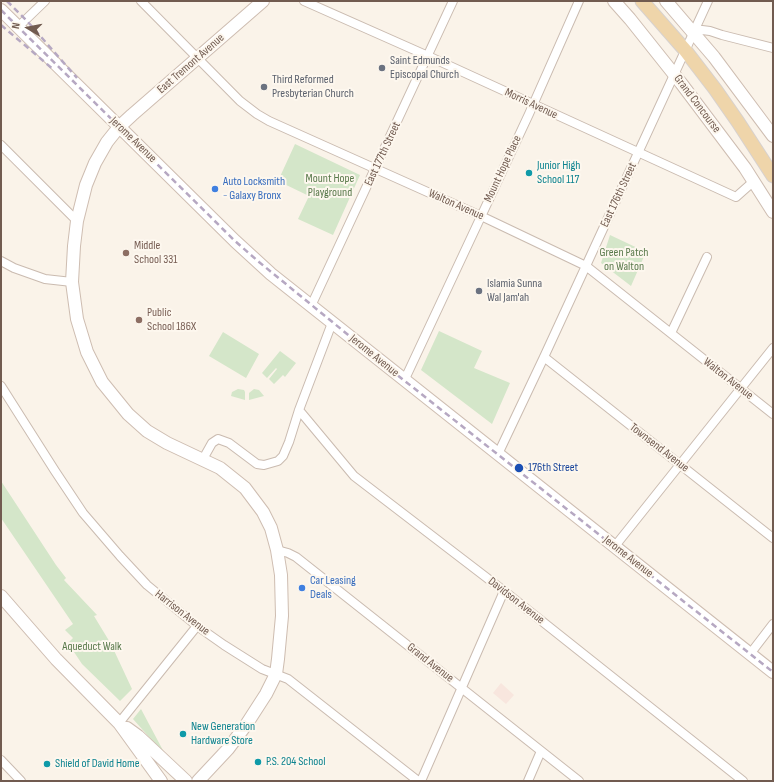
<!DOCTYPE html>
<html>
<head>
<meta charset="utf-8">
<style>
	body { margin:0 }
	#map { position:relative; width:774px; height:782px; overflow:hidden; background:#faf3e9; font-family:"Sofia Sans Condensed",sans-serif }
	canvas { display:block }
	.frame { position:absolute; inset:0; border:2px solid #715b50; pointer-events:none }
	.north { position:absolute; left:8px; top:8px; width:40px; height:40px; -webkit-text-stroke:3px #fdf7ee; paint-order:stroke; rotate:280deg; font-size:11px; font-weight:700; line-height:16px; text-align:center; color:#715b50 }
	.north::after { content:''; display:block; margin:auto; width:14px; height:18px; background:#715b50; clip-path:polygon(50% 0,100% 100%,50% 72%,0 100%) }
</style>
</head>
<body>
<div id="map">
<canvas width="774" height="782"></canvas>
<div class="frame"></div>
<div class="north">N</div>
</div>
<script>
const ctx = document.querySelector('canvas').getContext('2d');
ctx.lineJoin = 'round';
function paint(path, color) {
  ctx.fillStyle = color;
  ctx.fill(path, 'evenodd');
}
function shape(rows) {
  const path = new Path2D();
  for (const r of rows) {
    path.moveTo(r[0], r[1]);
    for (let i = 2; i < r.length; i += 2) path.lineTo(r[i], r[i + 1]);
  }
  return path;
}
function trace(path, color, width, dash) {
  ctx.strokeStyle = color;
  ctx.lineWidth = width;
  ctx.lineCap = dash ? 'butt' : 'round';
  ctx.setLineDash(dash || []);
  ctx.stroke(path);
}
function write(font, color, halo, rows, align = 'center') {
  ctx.font = font + ' "Sofia Sans Condensed",sans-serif';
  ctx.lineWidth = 4;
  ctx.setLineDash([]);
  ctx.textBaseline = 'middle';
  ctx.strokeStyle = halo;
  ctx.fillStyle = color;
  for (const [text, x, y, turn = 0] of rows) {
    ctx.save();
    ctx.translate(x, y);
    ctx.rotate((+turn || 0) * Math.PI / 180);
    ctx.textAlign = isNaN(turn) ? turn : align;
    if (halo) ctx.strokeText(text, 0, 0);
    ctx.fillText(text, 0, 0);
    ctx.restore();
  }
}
paint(shape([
	[501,683,514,695,506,704,493,693]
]), '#f8e6de');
paint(shape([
	[295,144,360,175,333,235,298,219,309,196,278,181],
	[610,235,646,252,631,286,601,263],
	[439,331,482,351,474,368,510,383,492,424,421,370],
	[223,332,259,354,246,378,209,356],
	[280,351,296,363,285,377,283,375,274,384,269,379,277,369,276,368,267,378,262,373],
	[238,389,244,390,245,392,245,400,231,396,232,392],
	[254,389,259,390,264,396,249,400,249,393],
	[1,481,56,565,66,578,64,580,97,615,94,616,111,644,132,689,120,701,82,664,68,643,73,638,65,630,73,624,1,518],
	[141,709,166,756,133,719]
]), '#d4e6c9');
const street = shape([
	[141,1,240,101,257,114,269,121,481,216,586,266,773,414],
	[304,1,428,56,736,197,754,181],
	[18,27,45,1],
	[694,31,702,30,710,31,722,35,773,48],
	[1,145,77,221],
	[1,261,14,268,45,279,72,282],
	[311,306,453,1],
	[671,333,707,257],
	[544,357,773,538],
	[404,381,529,114,579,1],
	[1,386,55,471,83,513,120,556,147,585,197,626,224,645,262,669,288,679,418,781],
	[299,410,354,476,504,591,743,781],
	[498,454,544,357,708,1],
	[203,459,212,443,218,439,229,443,257,464,264,465,278,461,283,456,289,442,299,410,332,323],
	[615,546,773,348],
	[277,550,288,553,296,557,579,781],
	[750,654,773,624],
	[119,723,197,626],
	[1,760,21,781],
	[421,781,504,591],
	[528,781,541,751]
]);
const secondary = shape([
	[614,1,630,19,681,83,745,168,773,212],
	[666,1,714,57,773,136],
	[1,10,235,241,271,274,773,672],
	[1,596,56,659,119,723,161,781],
	[127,728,138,736,186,781],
	[198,781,228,749,246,725,266,694,276,674,278,659,282,616,281,575,277,550,271,528,263,512,245,488,220,468,167,443,147,431,128,414,102,382,87,352,77,319,72,282,74,246,77,221,86,185,95,163,107,142,119,127,132,115,263,1]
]);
const primary = shape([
	[642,1,685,50,715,89,738,122,773,176]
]);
trace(street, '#cabbb0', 10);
trace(secondary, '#cebdb1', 14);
trace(primary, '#d7d1ce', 15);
trace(street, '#fff', 8);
trace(secondary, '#fff', 12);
trace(primary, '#efd5aa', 13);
trace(shape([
	[7,1,28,22,77,78],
	[1,10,235,241,259,262,396,374,773,672],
	[1,25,54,70]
]), '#b6a8c2', 2.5, [6, 4]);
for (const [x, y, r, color] of [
	[382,68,4,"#6b7280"],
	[264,87,4,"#6b7280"],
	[529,173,4,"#0f9aa8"],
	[215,189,4,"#3f7fe0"],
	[126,253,4,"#8d6e63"],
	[479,291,4,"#6b7280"],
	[139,320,4,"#8d6e63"],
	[519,468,5,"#1a4fb4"],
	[302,588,4,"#3f7fe0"],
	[183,734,4,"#0f9aa8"],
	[258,762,4,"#0f9aa8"],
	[47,764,4,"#0f9aa8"]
]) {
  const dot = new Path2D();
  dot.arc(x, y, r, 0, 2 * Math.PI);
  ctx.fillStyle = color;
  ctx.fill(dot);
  trace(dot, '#fdf7ee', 1.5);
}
write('12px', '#5b616d', '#fdf7ee', [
	["Saint Edmunds",390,61],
	["Episcopal Church",390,75],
	["Third Reformed",272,80],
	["Presbyterian Church",272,94],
	["Islamia Sunna",487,284],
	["Wal Jam'ah",487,298]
], 'left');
write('12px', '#715b50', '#fdf7ee', [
	["East Tremont Avenue",191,64,-41],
	["Morris Avenue",531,104,25],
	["Grand Concourse",697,104,53],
	["Jerome Avenue",133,140,44],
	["East 177th Street",383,154,-65],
	["Mount Hope Place",503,169,-65],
	["East 176th Street",619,195,-65],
	["Walton Avenue",456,205,24],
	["Jerome Avenue",374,356,39],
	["Walton Avenue",728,379,38],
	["Townsend Avenue",659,448,38],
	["Jerome Avenue",628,557,38],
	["Davidson Avenue",516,601,38],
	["Harrison Avenue",182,613,38],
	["Grand Avenue",430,663,38]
]);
write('12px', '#0d838f', '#fdf7ee', [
	["Junior High",537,166],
	["School 117",537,180],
	["New Generation",191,727],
	["Hardware Store",191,741],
	["P.S. 204 School",266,762],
	["Shield of David Home",55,764]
], 'left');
write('12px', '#5a7a4c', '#fdf7ee', [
	["Mount Hope",330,179],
	["Playground",330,193],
	["Green Patch",624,253],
	["on Walton",624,267],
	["Aqueduct Walk",92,647]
]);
write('12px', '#366cbe', '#fdf7ee', [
	["Auto Locksmith",223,182],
	["- Galaxy Bronx",223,196],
	["Car Leasing",310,581],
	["Deals",310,595]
], 'left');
write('12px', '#785e54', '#fdf7ee', [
	["Middle",134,246],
	["School 331",134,260],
	["Public",147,313],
	["School 186X",147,327]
], 'left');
write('12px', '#164399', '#fdf7ee', [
	["176th Street",528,468]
], 'left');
</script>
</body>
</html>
